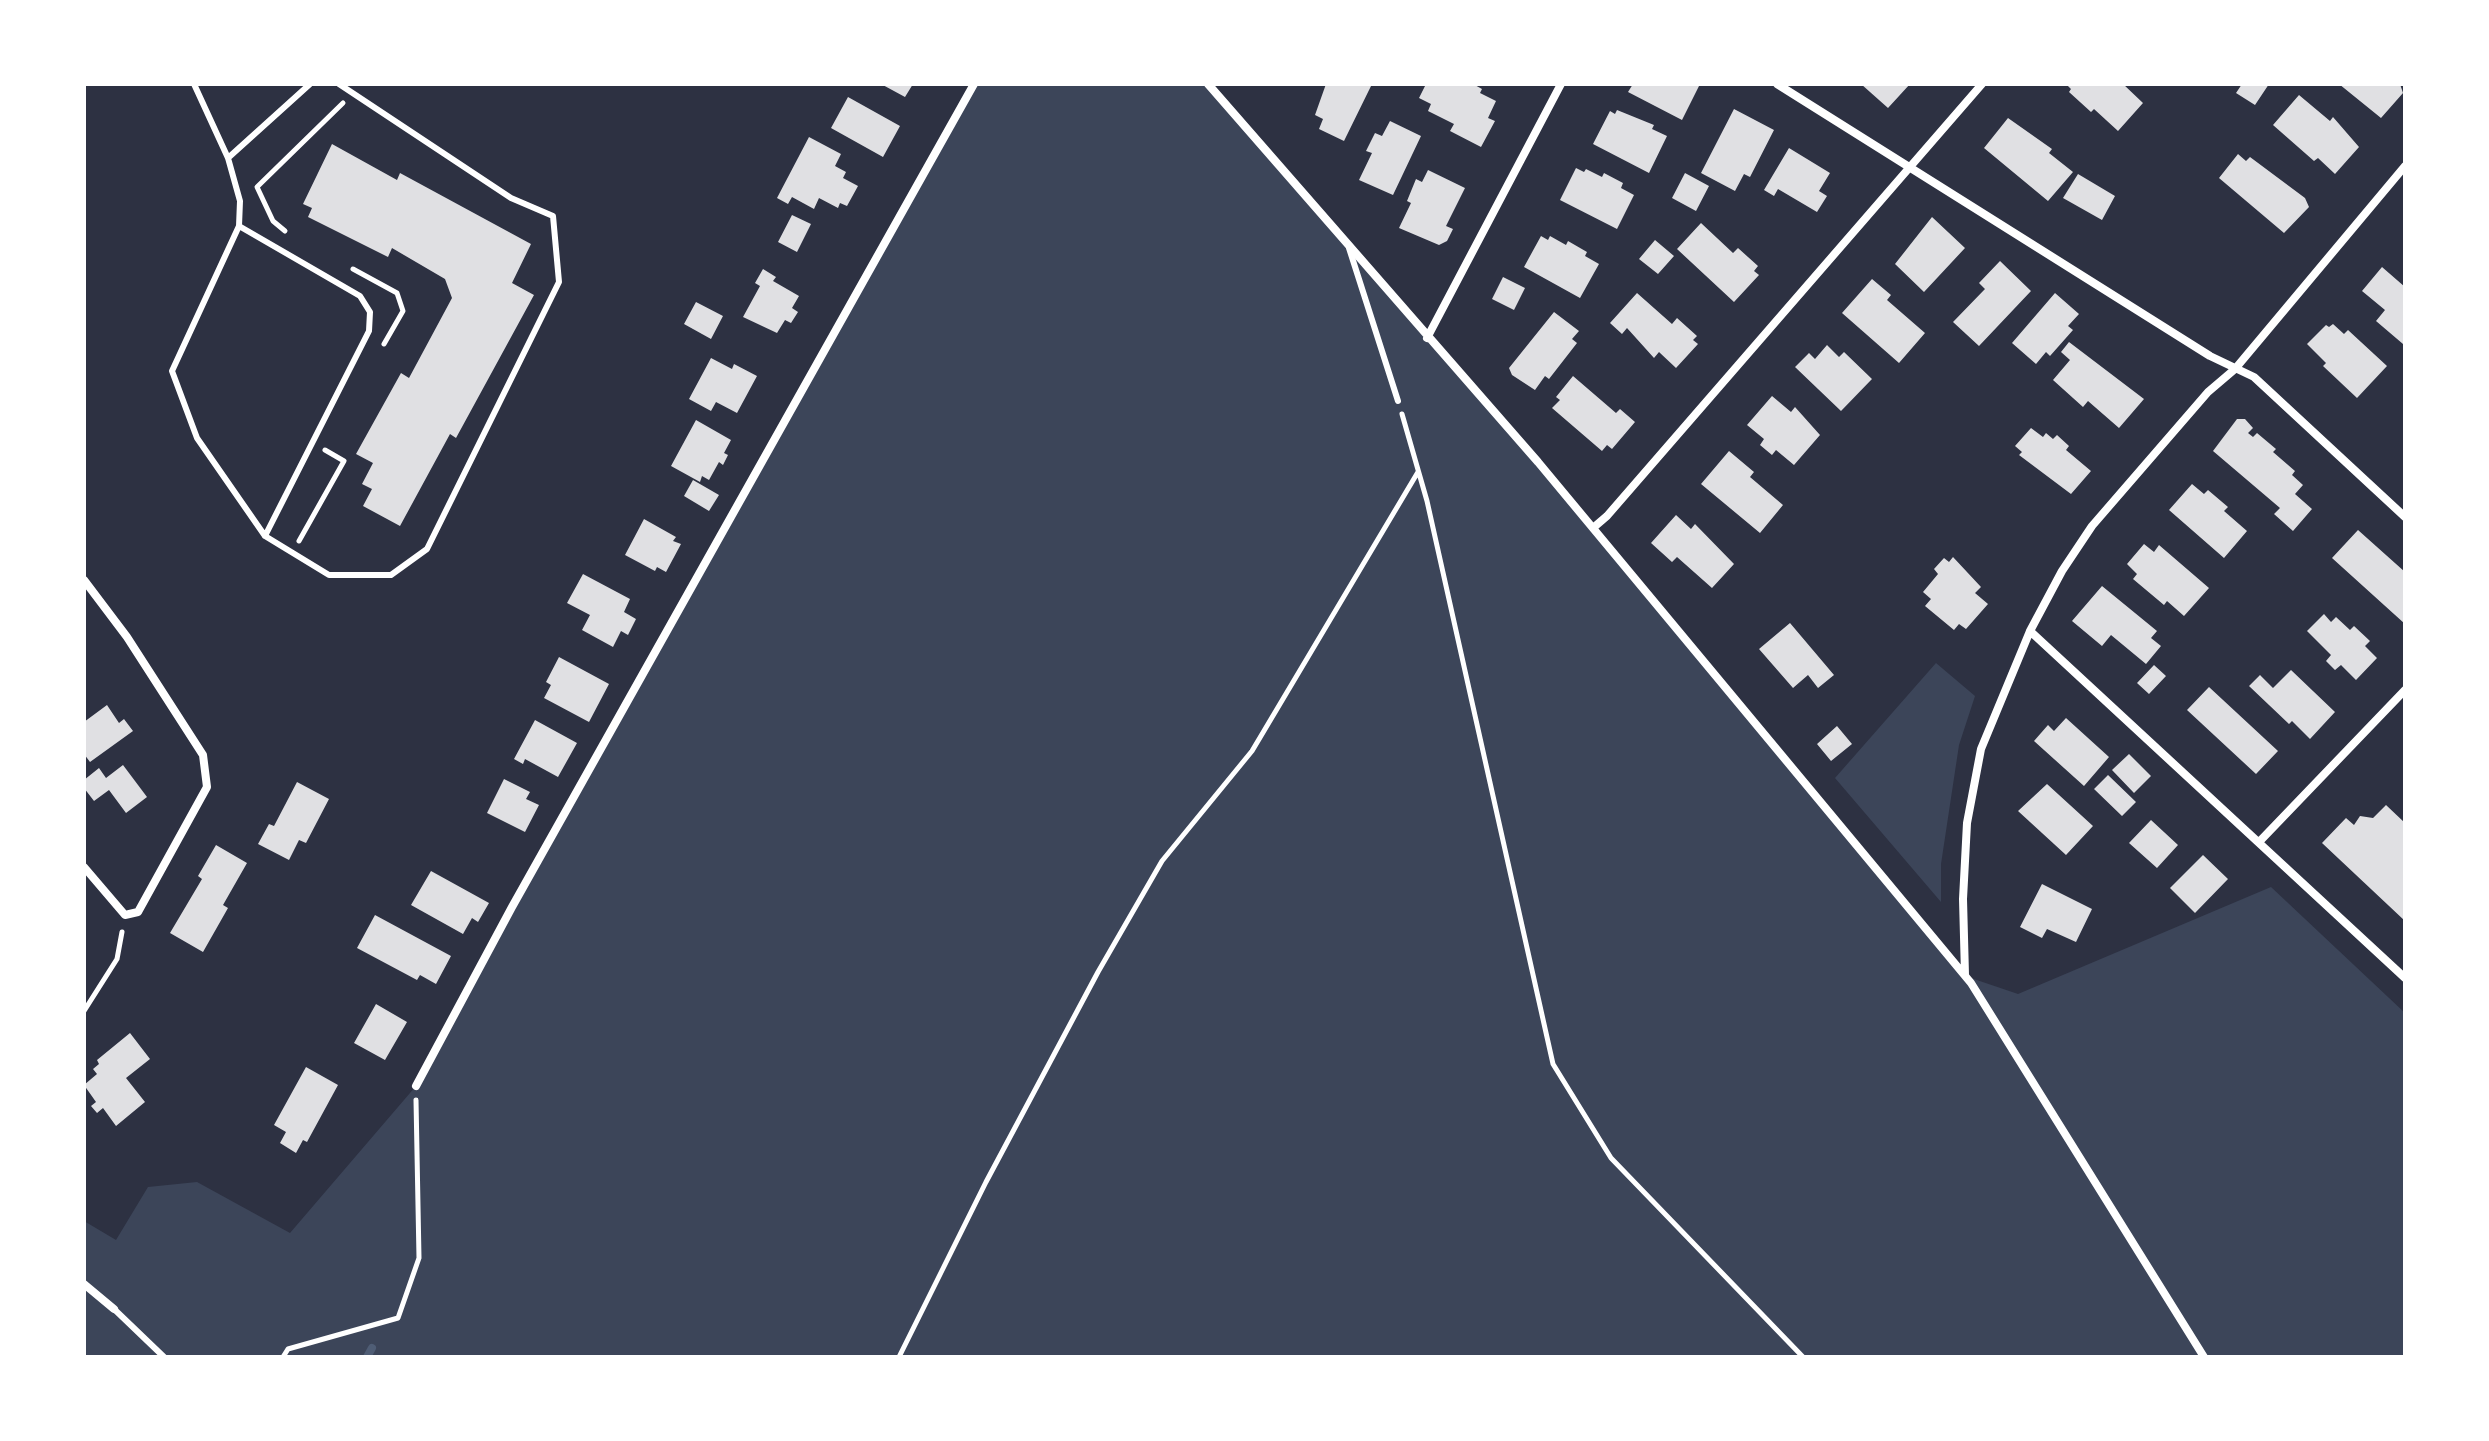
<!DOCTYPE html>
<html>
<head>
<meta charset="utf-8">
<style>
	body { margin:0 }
	#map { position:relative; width:2489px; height:1441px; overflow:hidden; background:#2d3142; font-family:Inter,sans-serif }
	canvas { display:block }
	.frame { position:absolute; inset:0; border:86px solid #fff; pointer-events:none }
</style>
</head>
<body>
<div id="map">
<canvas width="2489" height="1441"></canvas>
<div class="frame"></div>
</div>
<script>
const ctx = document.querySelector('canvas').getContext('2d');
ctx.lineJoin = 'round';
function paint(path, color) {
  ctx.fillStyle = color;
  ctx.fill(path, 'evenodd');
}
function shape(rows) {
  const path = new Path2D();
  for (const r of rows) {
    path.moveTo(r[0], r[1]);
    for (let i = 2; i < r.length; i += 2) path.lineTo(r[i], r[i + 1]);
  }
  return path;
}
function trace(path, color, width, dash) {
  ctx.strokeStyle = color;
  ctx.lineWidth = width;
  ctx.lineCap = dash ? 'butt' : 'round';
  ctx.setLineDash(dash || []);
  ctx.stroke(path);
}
paint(shape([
	[974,84,1208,84,1538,462,1965,976,2018,994,2271,887,2405,1013,2405,1357,84,1357,84,1221,116,1240,148,1187,197,1182,290,1233,416,1086],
	[1936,663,1975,696,1959,745,1941,864,1941,902,1835,778]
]), '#3c4559');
trace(shape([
	[367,1357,372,1348]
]), '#4f5d75', 8);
paint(shape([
	[881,84,913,84,905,97],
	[1326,84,1372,84,1344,141,1319,129,1323,119,1315,115],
	[1426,84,1473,84,1482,89,1480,93,1496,101,1488,118,1495,121,1481,147,1450,131,1454,124,1428,111,1431,104,1419,98],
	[1633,84,1695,84,1699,86,1682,120,1628,92],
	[1861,84,1910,84,1888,108],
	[2066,84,2123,84,2143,103,2118,131,2094,109,2091,112,2069,92,2071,89],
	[2242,84,2269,84,2255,105,2236,93],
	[2339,84,2400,84,2403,93,2381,118],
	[2299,95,2330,121,2333,117,2359,147,2335,174,2318,158,2314,161,2273,125],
	[848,97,900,126,883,157,831,128],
	[1734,109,1774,130,1750,177,1744,174,1735,191,1701,173],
	[1617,110,1654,125,1652,129,1667,136,1649,173,1593,144,1610,111,1615,114],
	[2008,118,2052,149,2049,153,2073,172,2048,201,1984,148],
	[1390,121,1421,136,1393,195,1359,180,1372,153,1366,151,1375,133,1382,136],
	[809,137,841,154,835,166,846,172,843,178,858,186,847,206,840,203,838,208,819,198,814,209,792,197,788,204,777,198],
	[332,144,397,180,400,173,531,244,512,283,534,295,456,438,450,434,400,526,363,506,372,489,362,484,373,463,356,454,401,373,409,378,452,298,445,279,392,248,388,257,308,217,312,208,303,204],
	[1789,148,1830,173,1819,191,1827,196,1817,212,1778,189,1774,196,1764,190],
	[2238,154,2246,161,2250,157,2305,198,2309,207,2284,233,2219,178],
	[1576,168,1584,172,1586,169,1602,177,1604,173,1623,183,1621,188,1634,195,1617,229,1560,200],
	[1428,170,1465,188,1446,226,1453,229,1447,241,1439,245,1399,228,1411,203,1407,201,1416,179,1422,182],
	[1685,173,1709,186,1696,211,1672,198],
	[2078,174,2115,196,2102,220,2063,198],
	[792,215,811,224,797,252,778,242],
	[1932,217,1965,248,1924,292,1895,264],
	[1701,223,1733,253,1738,248,1758,266,1754,271,1759,275,1734,302,1677,249],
	[1541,236,1548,240,1550,236,1566,245,1568,241,1587,252,1585,256,1599,264,1580,298,1524,267],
	[1655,240,1674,256,1658,274,1639,259],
	[2000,261,2031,291,1979,346,1953,322,1985,289,1979,283],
	[2382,267,2405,287,2403,344,2376,321,2385,310,2362,291],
	[763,269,776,277,773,281,799,296,792,308,798,312,791,323,785,320,777,333,743,317,760,286,755,283],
	[1503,277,1525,288,1514,310,1492,299],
	[1872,279,1891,295,1887,300,1925,333,1899,363,1842,313],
	[1637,293,1672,324,1677,318,1697,336,1693,340,1698,344,1676,368,1659,352,1654,358,1627,328,1622,334,1610,323],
	[2055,293,2079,314,2068,326,2073,330,2050,356,2046,352,2036,364,2012,343],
	[696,302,723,316,711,339,684,324],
	[1554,312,1579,331,1572,339,1577,343,1549,379,1545,376,1535,390,1512,375,1509,368],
	[2333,324,2344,334,2348,330,2387,366,2357,398,2323,366,2326,363,2307,344,2326,325,2329,327],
	[2069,342,2144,399,2119,428,2088,401,2083,407,2053,380,2070,360,2061,352],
	[1827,345,1839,357,1844,352,1872,379,1841,411,1795,367,1809,353,1815,359],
	[711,358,732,369,734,364,757,376,737,413,716,402,711,411,689,399],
	[1573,376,1616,413,1620,409,1635,422,1612,449,1607,445,1602,451,1552,408,1560,400,1556,397],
	[1772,396,1791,412,1795,407,1820,435,1794,465,1776,450,1772,455,1760,445,1764,439,1747,425],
	[2237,419,2245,419,2253,428,2248,433,2253,437,2257,433,2276,449,2273,452,2295,471,2292,475,2303,485,2295,494,2312,509,2293,531,2274,514,2280,508,2213,451],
	[696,420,731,440,724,453,728,455,723,465,719,462,709,480,702,476,700,482,671,466],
	[2031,428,2043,437,2046,433,2053,439,2057,435,2069,446,2066,450,2091,471,2071,494,2019,455,2022,452,2015,446],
	[1729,451,1754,472,1750,477,1783,505,1760,533,1701,484],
	[693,480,719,495,709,511,684,496],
	[2192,484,2204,494,2208,490,2228,507,2224,511,2247,531,2224,558,2169,510],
	[1676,515,1691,529,1695,524,1734,564,1712,588,1677,557,1672,562,1651,543],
	[644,519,676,537,673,541,681,544,666,572,657,567,655,571,625,555],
	[2358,530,2405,572,2405,624,2332,558],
	[2144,544,2154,552,2159,545,2209,588,2184,616,2167,601,2164,605,2133,579,2137,574,2127,564],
	[1953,557,1981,587,1975,593,1988,604,1966,629,1959,624,1954,630,1925,606,1931,599,1923,592,1938,574,1934,569,1944,558,1949,562],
	[583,574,630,599,624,612,636,619,628,635,621,631,613,647,582,630,590,615,567,603],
	[2102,586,2157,631,2151,638,2161,646,2146,664,2111,635,2102,646,2072,621],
	[2324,614,2331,622,2336,617,2350,630,2354,626,2370,641,2365,646,2377,658,2356,680,2341,665,2335,670,2326,661,2331,655,2307,631],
	[1790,623,1834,675,1818,688,1808,675,1793,688,1759,649],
	[559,657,609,684,589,722,544,698,551,685,546,682],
	[2154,665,2166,676,2149,694,2137,683],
	[2291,670,2335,712,2310,739,2292,721,2289,724,2249,686,2260,675,2273,688],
	[2209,687,2278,751,2256,774,2187,710],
	[107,705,119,723,124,719,133,731,90,762,84,754,84,722],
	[2066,718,2109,757,2084,786,2034,741,2048,725,2054,731],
	[535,720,577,743,558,777,525,759,523,764,514,759],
	[1837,726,1852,744,1831,761,1817,744],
	[2129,754,2151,776,2134,793,2112,770],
	[123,765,147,797,126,813,109,790,94,801,84,788,84,780,99,768,106,778],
	[2108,775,2136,802,2122,816,2094,789],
	[504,779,530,792,526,799,539,805,525,832,487,813],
	[297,782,329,799,306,843,299,840,289,860,258,844,269,824,274,826],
	[2047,784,2093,826,2066,855,2018,811],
	[2386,805,2405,823,2405,921,2322,843,2346,818,2354,825,2360,816,2373,818],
	[2151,820,2178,845,2157,868,2129,843],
	[216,845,247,863,223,905,228,908,203,952,170,933,202,879,198,876],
	[2203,855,2228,879,2195,913,2170,888],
	[431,871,489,903,478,922,472,918,463,934,411,905],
	[2042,884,2092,909,2076,942,2047,929,2042,938,2020,927],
	[375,915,451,956,436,984,420,975,417,980,357,948],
	[376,1004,407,1022,385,1060,354,1043],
	[130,1033,150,1059,126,1078,145,1102,116,1126,103,1108,97,1113,91,1106,96,1102,84,1085,97,1074,93,1069,99,1064,97,1060],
	[306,1067,338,1085,307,1142,303,1140,296,1153,280,1143,286,1132,274,1125]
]), '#e0e0e3');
trace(shape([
	[285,231,273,221,257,187,343,103],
	[353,269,397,293,403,311,384,344],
	[1402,414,1427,501,1553,1064,1611,1158,1803,1357],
	[299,541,344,461,325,450],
	[84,1011,117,959,122,932],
	[283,1357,288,1349,398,1318,419,1258,416,1100],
	[899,1357,986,1182,1098,972,1162,861,1252,751,1418,472]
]), '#fff', 5);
trace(shape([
	[194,84,228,158,240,201,239,226,172,371,197,438,265,536,329,575,391,575,427,549,559,282,553,216,511,198,339,84],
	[228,158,310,84],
	[239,226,360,296,370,312,369,331,265,536],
	[1349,248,1398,401],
	[114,1309,164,1357]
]), '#fff', 6);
trace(shape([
	[1208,84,1538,462,1971,983,2204,1357],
	[1777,84,2210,356,2254,377,2405,517],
	[1427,338,1561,84],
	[1593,528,1607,516,1982,84],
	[84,580,127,637,203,755,207,787,138,912,125,915,84,867],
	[2030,631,2405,978],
	[2260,841,2405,690],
	[1965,975,1963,899,1967,823,1981,749,2030,631,2062,571,2092,526,2208,392,2235,369,2405,166],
	[416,1086,512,907,974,84],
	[84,1284,114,1309]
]), '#fff', 8);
</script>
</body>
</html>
